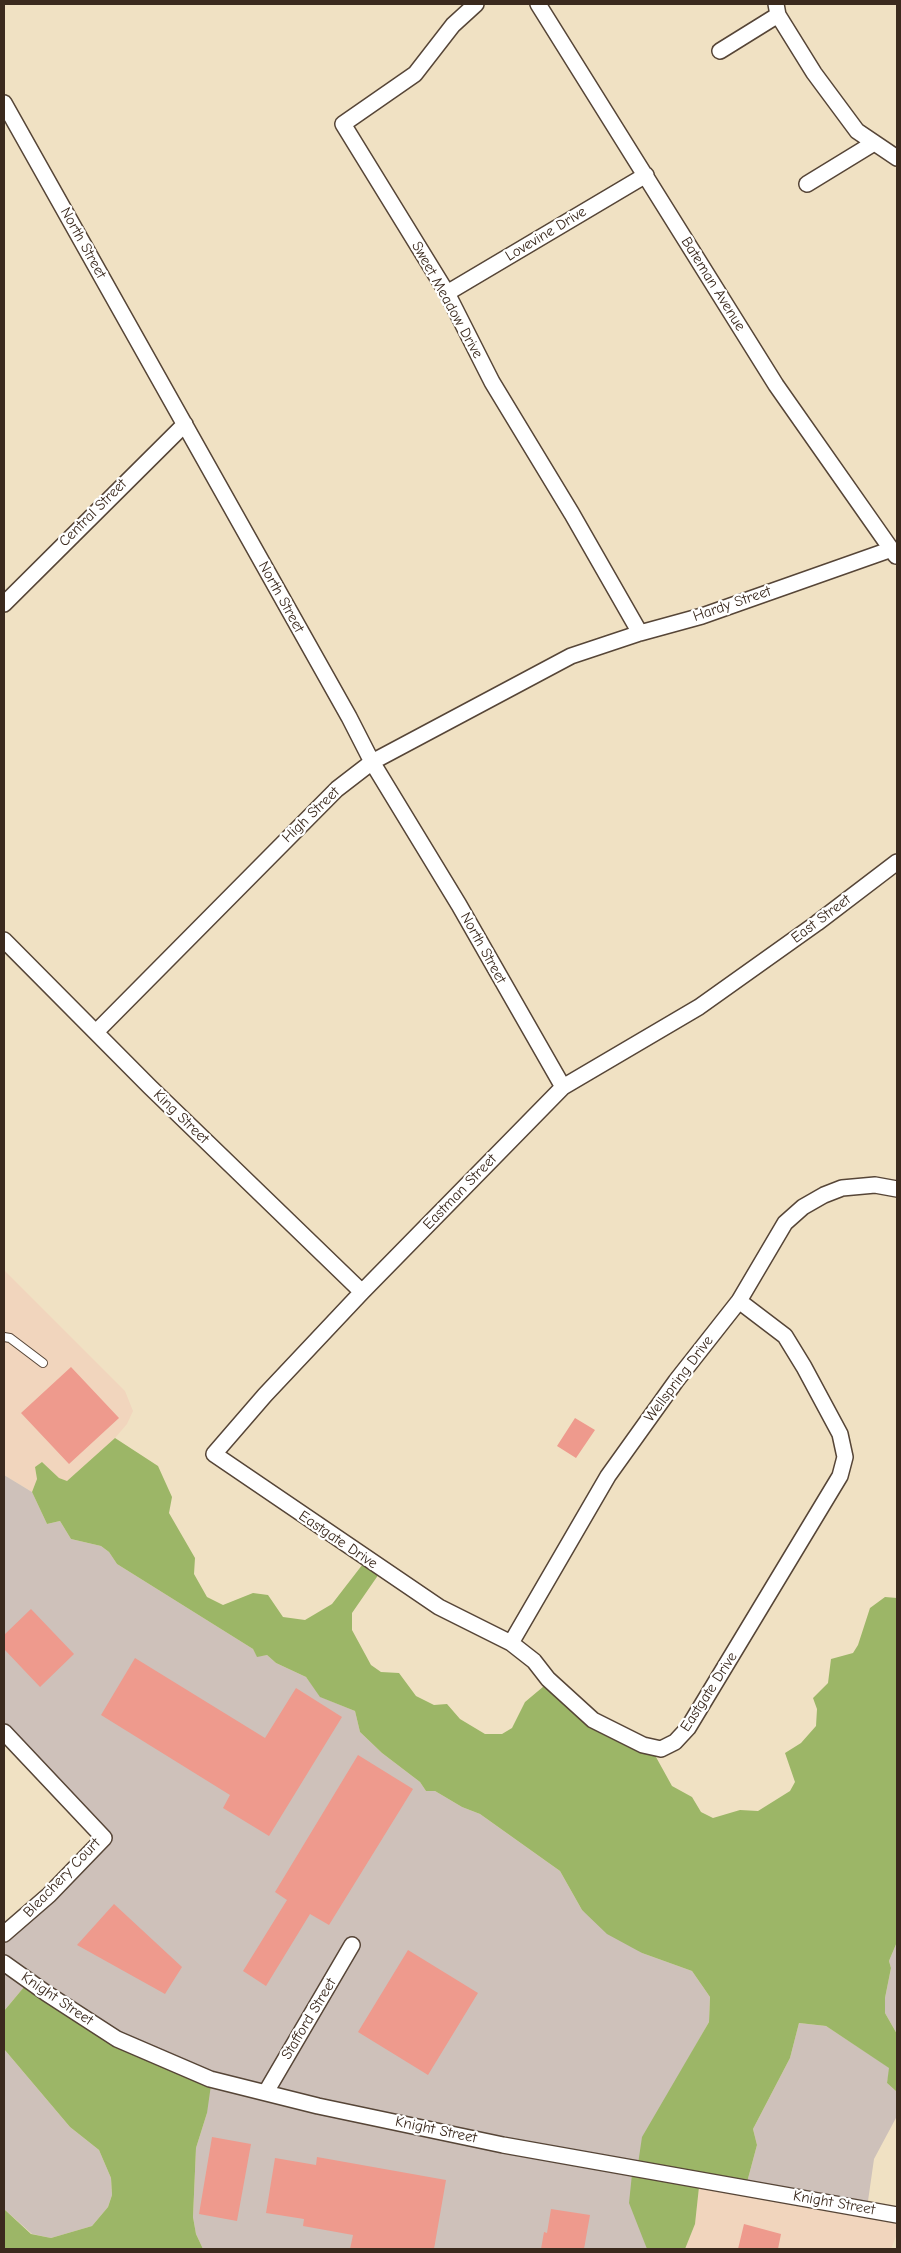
<!DOCTYPE html>
<html>
<head>
<meta charset="utf-8">
<style>
	body { margin:0 }
	#map { position:relative; width:901px; height:2253px; overflow:hidden; background:#f0e1c3; font-family:"Comic Neue",sans-serif }
	canvas { display:block }
	.frame { position:absolute; inset:0; border:5px solid #3b2a1e; pointer-events:none }
</style>
</head>
<body>
<div id="map">
<canvas width="901" height="2253"></canvas>
<div class="frame"></div>
</div>
<script>
const ctx = document.querySelector('canvas').getContext('2d');
ctx.lineJoin = 'round';
function paint(path, color) {
  ctx.fillStyle = color;
  ctx.fill(path, 'evenodd');
}
function shape(rows) {
  const path = new Path2D();
  for (const r of rows) {
    path.moveTo(r[0], r[1]);
    for (let i = 2; i < r.length; i += 2) path.lineTo(r[i], r[i + 1]);
  }
  return path;
}
function trace(path, color, width, dash) {
  ctx.strokeStyle = color;
  ctx.lineWidth = width;
  ctx.lineCap = dash ? 'butt' : 'round';
  ctx.setLineDash(dash || []);
  ctx.stroke(path);
}
function write(font, color, halo, rows, align = 'center') {
  ctx.font = font + ' "Comic Neue",sans-serif';
  ctx.lineWidth = 4.5;
  ctx.setLineDash([]);
  ctx.textBaseline = 'middle';
  ctx.strokeStyle = halo;
  ctx.fillStyle = color;
  for (const [text, x, y, turn = 0] of rows) {
    ctx.save();
    ctx.translate(x, y);
    ctx.rotate((+turn || 0) * Math.PI / 180);
    ctx.textAlign = isNaN(turn) ? turn : align;
    if (halo) ctx.strokeText(text, 0, 0);
    ctx.fillText(text, 0, 0);
    ctx.restore();
  }
}
paint(shape([
	[4,1270,125,1391,133,1411,127,1424,115,1438,67,1481,59,1478,42,1462,35,1467,37,1479,32,1492,4,1475],
	[699,2187,897,2215,897,2234,891,2249,685,2249,695,2224]
]), '#f1d5bd');
paint(shape([
	[4,1475,32,1492,47,1524,60,1521,71,1539,101,1546,109,1552,117,1564,253,1649,257,1656,267,1655,276,1663,306,1677,321,1697,355,1711,360,1732,382,1753,420,1782,426,1791,435,1791,462,1807,480,1814,560,1871,582,1910,642,1953,692,1971,710,1997,709,2022,670,2091,643,2234,647,2249,203,2249,196,2234,193,2217,196,2148,207,2113,112,2035,29,1981,4,2011,4,1935,99,1841,4,1729],
	[897,1942,897,2034,885,2013,885,1998,891,1968,889,1961],
	[799,2023,826,2026,890,2068,887,2083,897,2092,897,2116,874,2159,867,2208,746,2186,757,2145,753,2129,790,2058],
	[4,2049,70,2127,99,2150,111,2178,112,2195,108,2207,92,2226,51,2238,32,2234,4,2209]
]), '#cec1ba');
paint(shape([
	[115,1438,158,1466,172,1497,169,1513,195,1558,194,1574,207,1597,223,1605,253,1593,268,1595,283,1617,305,1620,332,1604,366,1560,381,1571,352,1613,352,1630,371,1665,381,1672,399,1673,416,1696,434,1705,447,1704,460,1719,485,1734,502,1734,512,1728,525,1702,550,1681,597,1722,651,1748,672,1786,692,1797,701,1812,713,1818,740,1810,758,1811,790,1791,795,1782,785,1753,801,1743,816,1726,817,1709,813,1698,828,1683,831,1659,853,1653,858,1645,870,1608,885,1597,897,1598,897,1942,889,1961,891,1968,885,1998,885,2013,897,2034,897,2092,887,2083,889,2068,826,2026,799,2023,790,2058,753,2129,757,2145,746,2186,699,2187,695,2224,685,2249,647,2249,629,2203,632,2174,638,2164,642,2137,709,2022,710,1997,692,1971,642,1953,607,1934,582,1910,560,1871,480,1814,462,1807,435,1791,426,1791,420,1782,382,1753,360,1732,355,1711,320,1697,306,1677,276,1663,267,1655,257,1657,253,1649,117,1564,109,1552,101,1546,71,1539,60,1521,47,1524,32,1492,37,1479,35,1467,42,1462,59,1478,67,1481],
	[29,1981,112,2035,212,2078,207,2113,196,2148,193,2217,196,2234,203,2249,4,2249,4,2209,31,2234,51,2238,92,2226,108,2207,112,2195,111,2178,99,2150,70,2127,4,2049,4,2011]
]), '#9cb667');
paint(shape([
	[71,1367,119,1418,69,1464,21,1413],
	[575,1418,595,1430,576,1458,557,1446],
	[31,1609,74,1654,40,1687,4,1649,4,1635],
	[135,1658,265,1738,296,1688,342,1717,269,1836,223,1808,230,1795,101,1715],
	[358,1755,413,1789,329,1925,310,1914,266,1986,243,1971,287,1900,275,1892],
	[114,1904,182,1967,165,1994,77,1945],
	[408,1950,478,1993,428,2075,358,2032],
	[212,2137,251,2144,237,2221,199,2214],
	[317,2157,446,2180,434,2249,350,2249,353,2235,303,2226,304,2219,266,2213,275,2158,316,2165],
	[551,2209,590,2215,584,2249,541,2249,544,2232,547,2233],
	[744,2224,781,2234,778,2249,738,2249]
]), '#ee9a8d');
const service = shape([
	[4,1337,10,1338,43,1363]
]);
const minor = shape([
	[476,4,453,25,415,74,343,124,447,293,492,382,572,514,640,633],
	[538,4,776,385,896,556],
	[776,4,778,15,814,73,857,131,897,158],
	[720,51,778,15],
	[4,103,349,717,372,762,459,905,563,1087],
	[807,184,874,143],
	[447,293,646,175],
	[4,604,185,424],
	[4,940,150,1087,362,1292],
	[96,1032,337,789,372,762,571,656,640,633,702,616,892,549],
	[739,1301,785,1336,804,1367,840,1434,845,1457,840,1476,688,1728,675,1742,661,1749,643,1745,593,1720,548,1679,534,1661,511,1643,439,1607,214,1454,265,1395,362,1292,563,1087,699,1007,817,923,897,862],
	[511,1643,608,1476,676,1381,739,1301,785,1223,803,1207,824,1195,842,1188,875,1185,897,1189],
	[4,1732,104,1838,49,1895,4,1934],
	[4,1963,46,1993,117,2039,210,2079,318,2106,503,2145,897,2215],
	[266,2092,352,1945]
]);
trace(service, '#564537', 10);
trace(minor, '#564537', 18);
trace(service, '#fff', 8);
trace(minor, '#fff', 15);
write('15px', '#3b2a1e', '#fff', [
	["Lovevine Drive",546,234,-31],
	["North Street",83,243,61],
	["Bateman Avenue",713,284,58],
	["Sweet Meadow Drive",447,300,61],
	["Central Street",93,513,-45],
	["North Street",281,597,61],
	["Hardy Street",732,604,-19],
	["High Street",311,815,-44],
	["East Street",821,919,-37],
	["North Street",483,948,61],
	["King Street",181,1117,44],
	["Eastman Street",460,1192,-46],
	["Wellspring Drive",679,1379,-53],
	["Eastgate Drive",338,1540,34],
	["Eastgate Drive",709,1692,-57],
	["Bleachery Court",62,1878,-46],
	["Knight Street",57,1999,34],
	["Stafford Street",309,2019,-59],
	["Knight Street",436,2130,12],
	["Knight Street",834,2203,10]
]);
</script>
</body>
</html>
